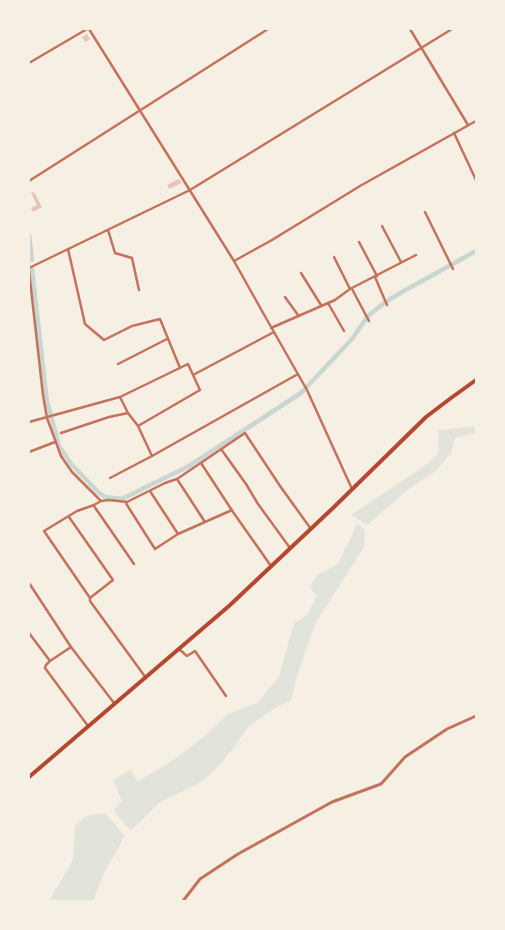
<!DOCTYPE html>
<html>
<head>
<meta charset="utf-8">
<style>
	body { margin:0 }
	#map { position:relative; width:505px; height:930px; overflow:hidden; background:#f6efe4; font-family:Poppins,sans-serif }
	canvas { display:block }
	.frame { position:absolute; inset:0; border:30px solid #f6efe4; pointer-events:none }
</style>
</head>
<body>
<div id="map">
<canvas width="505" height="930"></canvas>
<div class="frame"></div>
</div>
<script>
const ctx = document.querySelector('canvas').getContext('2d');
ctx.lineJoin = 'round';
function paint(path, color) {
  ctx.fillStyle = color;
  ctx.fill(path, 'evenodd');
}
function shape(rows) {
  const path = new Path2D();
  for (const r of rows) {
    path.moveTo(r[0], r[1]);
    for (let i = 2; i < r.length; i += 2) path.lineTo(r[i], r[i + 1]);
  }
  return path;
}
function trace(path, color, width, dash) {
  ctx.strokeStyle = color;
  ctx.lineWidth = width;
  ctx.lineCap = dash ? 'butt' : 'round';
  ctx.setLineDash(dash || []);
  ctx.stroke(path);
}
paint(shape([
	[476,426,476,434,472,434,455,438,451,453,437,470,410,488,367,525,351,515,423,467,439,453,438,430],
	[357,524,365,530,364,547,315,624,297,676,291,700,275,708,249,726,231,751,213,772,198,784,160,802,131,831,113,810,122,802,113,780,131,769,137,782,172,761,207,734,228,714,257,703,279,677,294,623,307,615,317,596,310,587,317,575,338,564],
	[105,813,125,836,105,871,93,901,49,901,73,860,75,826,86,816]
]), '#e2e4dc');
trace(shape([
	[29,235,32,260],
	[32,269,47,402,51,415],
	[52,419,59,446,72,465,98,492,105,497,122,499,189,466,301,393,352,339,368,316,384,303,402,292,476,251]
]), '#c9d6d2', 4.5);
paint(shape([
	[87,34,90,39,85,42,82,37],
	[179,179,182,183,169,189,167,185],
	[34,192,42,207,33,212,31,208,37,205,31,193]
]), '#e6c5b7');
trace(shape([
	[89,29,234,261,262,311,307,390,352,489],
	[410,29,468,125],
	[29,63,87,29],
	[454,133,476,180],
	[29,181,268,29],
	[425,212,453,269],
	[382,226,401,262],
	[108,230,115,253,132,258,139,290],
	[359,242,377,276],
	[68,249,85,324,104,340,132,326,160,319,180,368],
	[334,257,350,289],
	[234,261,272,240,360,186,476,121],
	[29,268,190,190,452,29],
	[29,271,43,395,47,418,61,456,72,472,101,501],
	[301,273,321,305],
	[375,277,387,305],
	[352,289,369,321],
	[285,297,298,315],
	[328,303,344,331],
	[271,328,335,300,350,289,416,255],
	[118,364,167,339],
	[120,397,128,413,138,426,152,456],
	[29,422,120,397,188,364,193,375],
	[138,426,200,390,193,375,274,332],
	[61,433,109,417,128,413],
	[221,449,246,484,258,504,290,548],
	[29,452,55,442],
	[201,463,233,512,271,566],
	[110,478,152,456,298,374],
	[177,479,205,522],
	[150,491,178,534],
	[127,502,165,483,177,479,245,433,280,486,311,529],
	[94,506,134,564],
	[69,517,113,580,90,598],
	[29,583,71,647,50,661,29,633],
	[71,647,114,703],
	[179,649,187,656,195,651,226,696],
	[50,661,46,665,45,668,88,726],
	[146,678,90,601,90,598,44,531,77,511,94,505,101,501,109,500,127,502,126,503,127,505,155,549,178,534,232,510]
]), '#c5725c', 2.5);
trace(shape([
	[183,901,200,879,238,854,332,802,381,784,405,757,447,729,476,716]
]), '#c5725c', 3);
trace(shape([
	[29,777,229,606,334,507,426,417,451,398,476,380]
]), '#b5482f', 4);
</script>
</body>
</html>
